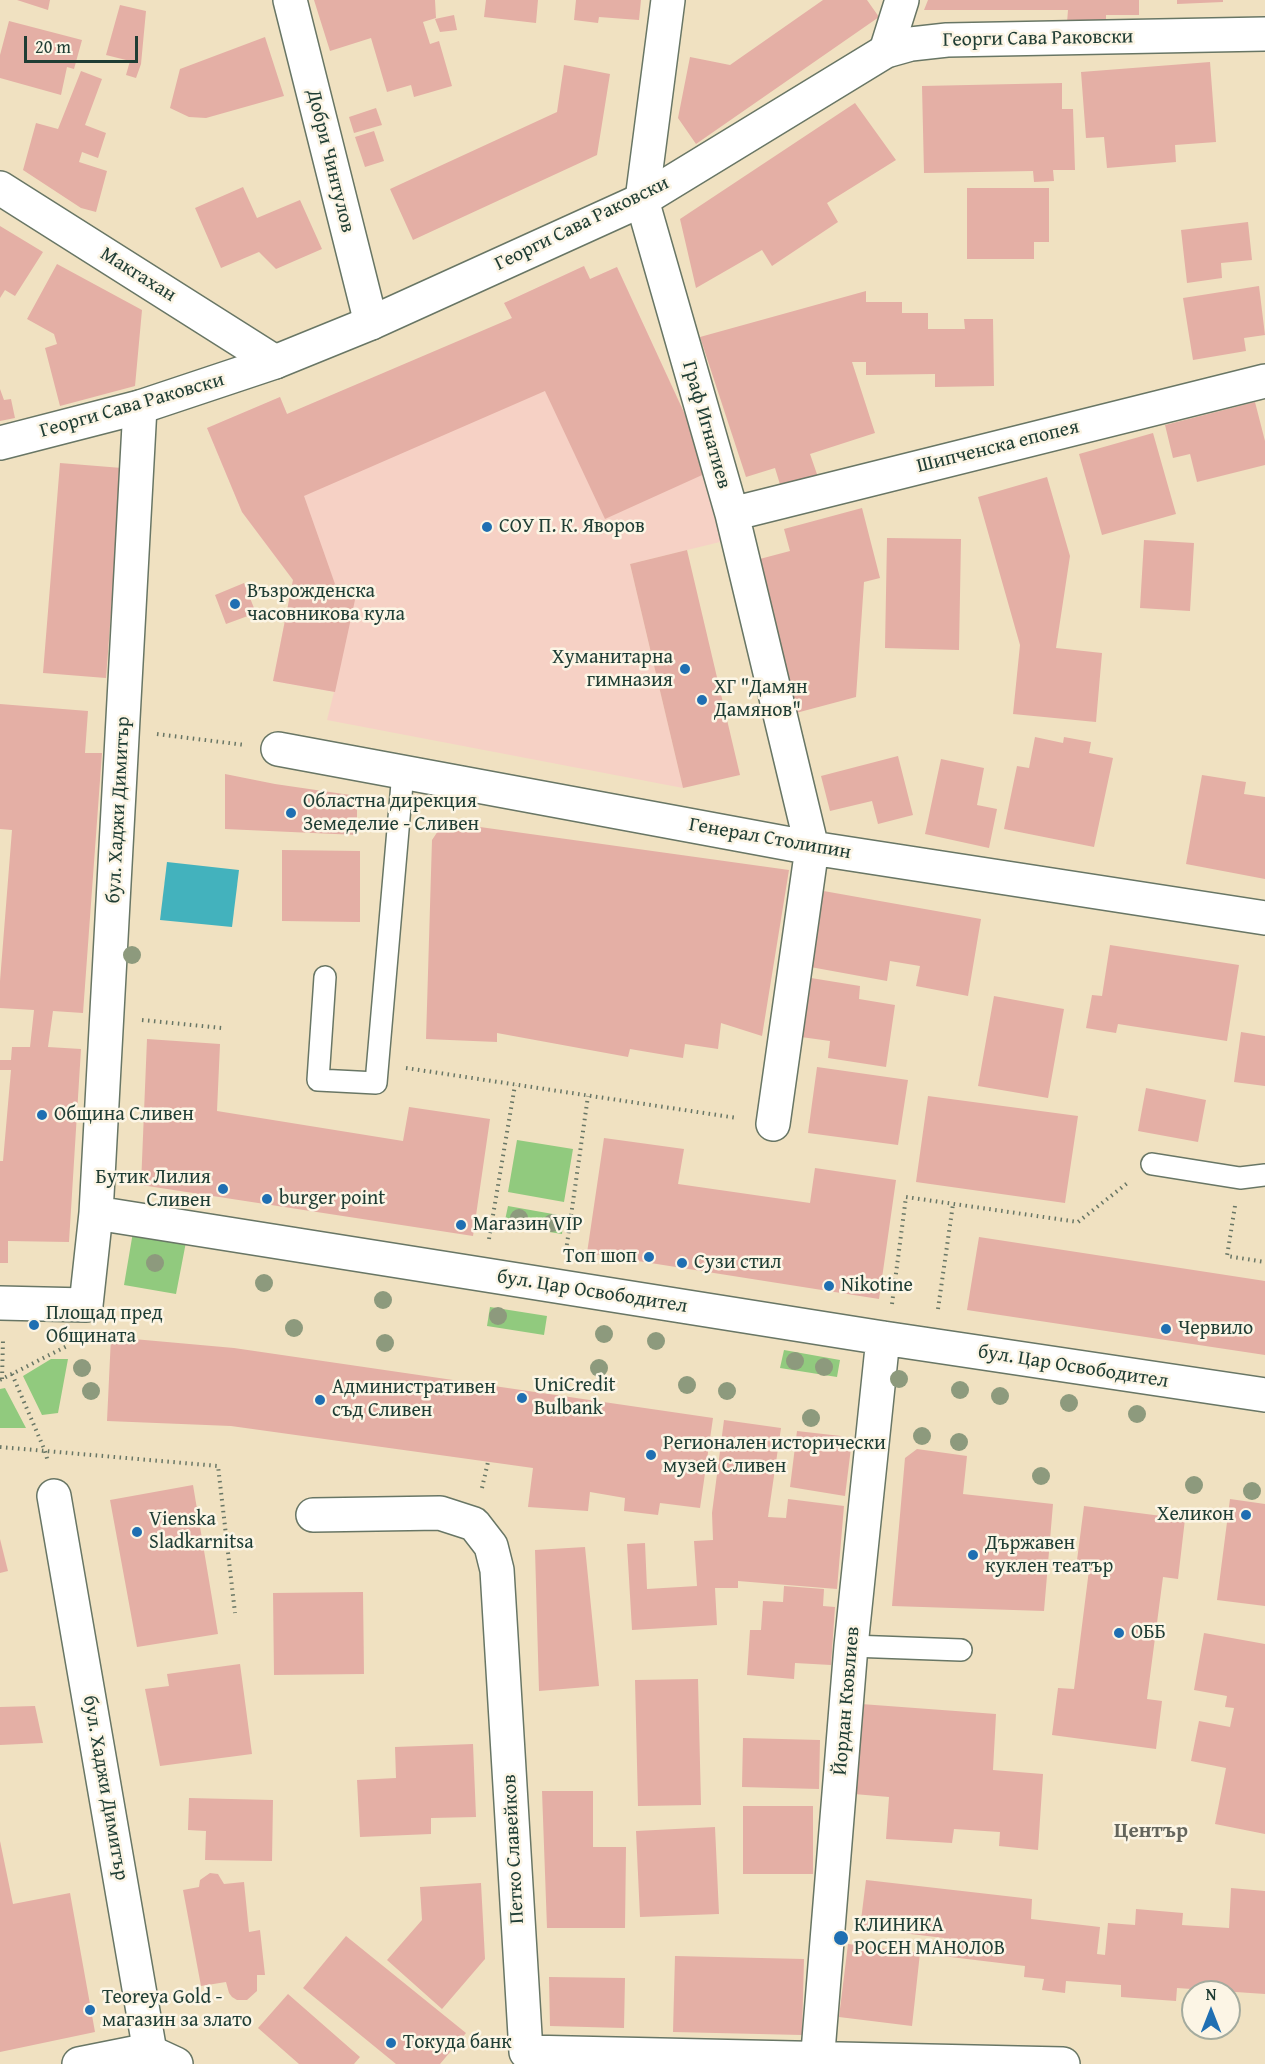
<!DOCTYPE html>
<html>
<head>
<meta charset="utf-8">
<style>
	body { margin:0 }
	#map { position:relative; width:1265px; height:2064px; overflow:hidden; background:#f0e1c1; font-family:"Gentium Book Plus",serif }
	canvas { display:block }
	.north { position:absolute; left:1181px; top:1980px; width:60px; height:60px; box-sizing:border-box; background:#fcf5e5; border:2px solid #a4ab9e; border-radius:50%; rotate:0deg; font-size:16px; font-weight:700; line-height:24px; text-align:center; color:#1f3d34 }
	.north::after { content:''; display:block; margin:auto; width:21px; height:27px; background:#1f6fb2; clip-path:polygon(50% 0,100% 100%,50% 72%,0 100%) }
	.scale { position:absolute; left:24px; top:36px; width:114px; height:27px; box-sizing:border-box; border:3px solid #1f3d34; border-top:0; padding-left:8px; font-size:18px; line-height:21px; white-space:nowrap; color:#1f3d34; -webkit-text-stroke:4px #fcf5e5; paint-order:stroke }
</style>
</head>
<body>
<div id="map">
<canvas width="1265" height="2064"></canvas>
<div class="north">N</div>
<div class="scale">20 m</div>
</div>
<script>
const ctx = document.querySelector('canvas').getContext('2d');
ctx.lineJoin = 'round';
function paint(path, color) {
  ctx.fillStyle = color;
  ctx.fill(path, 'evenodd');
}
function shape(rows) {
  const path = new Path2D();
  for (const r of rows) {
    path.moveTo(r[0], r[1]);
    for (let i = 2; i < r.length; i += 2) path.lineTo(r[i], r[i + 1]);
  }
  return path;
}
function trace(path, color, width, dash) {
  ctx.strokeStyle = color;
  ctx.lineWidth = width;
  ctx.lineCap = dash ? 'butt' : 'round';
  ctx.setLineDash(dash || []);
  ctx.stroke(path);
}
function write(font, color, halo, rows, align = 'center') {
  ctx.font = font + ' "Gentium Book Plus",serif';
  ctx.lineWidth = 5;
  ctx.setLineDash([]);
  ctx.textBaseline = 'middle';
  ctx.strokeStyle = halo;
  ctx.fillStyle = color;
  for (const [text, x, y, turn = 0] of rows) {
    ctx.save();
    ctx.translate(x, y);
    ctx.rotate((+turn || 0) * Math.PI / 180);
    ctx.textAlign = isNaN(turn) ? turn : align;
    if (halo) ctx.strokeText(text, 0, 0);
    ctx.fillText(text, 0, 0);
    ctx.restore();
  }
}
paint(shape([
	[584,266,590,279,617,267,711,471,724,541,630,564,683,788,327,720,334,692,273,681,293,580,242,512,207,428,280,397,287,414,512,319,504,303]
]), '#f6d1c5');
paint(shape([
	[517,1140,573,1149,564,1202,508,1192],
	[508,1206,564,1216,562,1234,504,1225],
	[133,1232,186,1242,176,1294,124,1285],
	[490,1307,547,1316,544,1335,487,1326],
	[784,1350,840,1360,837,1377,780,1368],
	[51,1359,68,1359,58,1413,42,1415,23,1376],
	[5,1388,26,1428,0,1428,0,1389]
]), '#91ca7e');
paint(shape([
	[167,862,239,870,232,927,160,920]
]), '#43b2bd');
paint(shape([
	[17,0,50,0,48,10],
	[314,0,435,0,436,18,423,22,430,44,439,41,452,86,414,97,411,85,387,92,371,38,330,51],
	[486,0,538,0,536,23,484,17],
	[576,0,641,0,639,20,599,17,598,23,574,20],
	[823,0,867,0,879,17,696,144,678,118,690,57,730,65],
	[928,0,1139,0,1139,15,1106,15,1106,23,1067,23,1068,10,924,10],
	[1177,0,1223,0,1223,2,1177,4],
	[120,5,146,11,141,64,136,78,126,75,130,61,106,55],
	[454,15,457,30,440,32,435,19],
	[9,21,82,40,74,69,67,67,61,95,0,78,0,55],
	[265,37,284,96,206,118,189,117,170,108,180,69],
	[1210,62,1216,142,1175,145,1176,162,1107,168,1104,137,1086,138,1081,72],
	[564,65,610,74,597,155,413,240,390,189,557,112],
	[81,71,102,79,85,125,106,133,98,158,82,152,79,162,107,171,96,212,81,208,23,170,36,123,58,129],
	[1062,83,1062,109,1073,109,1075,170,1053,170,1054,181,1034,182,1033,171,924,173,922,86],
	[855,103,896,160,827,203,838,222,772,266,762,250,696,288,680,219],
	[376,108,382,125,354,133,349,117],
	[374,131,384,161,365,167,355,137],
	[243,187,257,218,300,200,322,249,276,269,259,252,221,268,195,208],
	[967,188,1049,188,1049,242,1034,242,1034,259,967,259],
	[1248,222,1252,260,1221,263,1222,278,1187,283,1181,230],
	[0,226,43,252,15,296,5,290,0,298],
	[57,264,142,310,135,386,60,406,45,348,57,344,54,334,27,319],
	[584,266,590,279,617,267,711,471,605,519,545,391,304,496,335,584,358,586,335,692,273,681,293,580,242,512,207,428,280,397,287,414,512,318,504,303],
	[1259,286,1265,335,1244,338,1246,351,1193,360,1183,298],
	[866,291,866,302,902,302,902,313,928,313,928,329,965,329,964,319,993,319,994,386,935,387,935,374,866,375,866,362,852,362,875,433,810,454,819,480,782,491,775,468,746,477,700,337],
	[0,389,4,400,11,399,15,418,0,421],
	[1255,402,1265,441,1265,465,1197,482,1190,454,1173,458,1165,425],
	[1153,433,1176,514,1102,535,1079,454],
	[60,463,122,468,106,678,43,673],
	[1047,477,1070,556,1056,648,1102,653,1096,722,1013,714,1020,645,978,497],
	[862,508,880,578,864,582,856,697,796,713,756,560,790,551,784,529],
	[887,538,961,539,959,650,885,648],
	[1144,540,1194,543,1190,611,1140,608],
	[687,550,740,775,683,788,630,564],
	[244,583,256,613,226,624,215,595],
	[0,704,88,711,85,753,102,753,83,1013,53,1011,48,1047,81,1049,69,1242,8,1241,8,1263,0,1263,0,1161,3,1161,11,1070,0,1070,0,1060,11,1060,12,1047,30,1047,34,1010,0,1008,0,981,12,830,0,829],
	[1035,737,1063,743,1064,737,1091,742,1089,753,1113,758,1094,847,1004,829,1017,766,1029,768],
	[898,756,913,815,878,824,872,801,830,811,821,776],
	[941,759,984,768,977,805,997,809,989,848,925,834],
	[225,774,275,784,357,796,357,835,225,829],
	[1202,775,1246,782,1244,794,1265,797,1265,879,1186,864],
	[444,822,789,870,762,1036,721,1023,718,1049,685,1044,683,1058,630,1049,628,1057,497,1033,497,1042,426,1039,432,840],
	[282,850,360,851,360,922,282,921],
	[818,890,981,919,968,996,916,986,920,966,890,961,887,981,805,966],
	[1110,945,1239,965,1227,1041,1118,1024,1116,1033,1086,1028,1092,995,1102,996],
	[811,978,860,986,859,999,895,1005,886,1067,828,1058,830,1041,801,1037],
	[994,996,1064,1009,1048,1098,978,1086],
	[1241,1032,1265,1036,1265,1086,1234,1082],
	[147,1039,220,1044,217,1111,403,1141,409,1107,490,1119,473,1236,141,1185],
	[817,1067,908,1080,898,1145,808,1133],
	[1146,1088,1206,1100,1198,1142,1138,1131],
	[928,1096,1078,1116,1065,1203,916,1182],
	[604,1138,684,1149,678,1184,810,1203,815,1168,896,1180,879,1299,587,1253],
	[979,1237,1265,1281,1265,1355,967,1310],
	[111,1337,234,1348,713,1418,700,1508,660,1503,658,1515,624,1511,625,1498,590,1492,588,1511,528,1507,533,1468,231,1426,107,1421],
	[724,1420,781,1428,768,1517,786,1518,788,1499,844,1506,837,1589,738,1581,738,1588,715,1588,717,1625,632,1630,627,1544,645,1543,647,1589,697,1586,694,1541,713,1540,712,1513],
	[797,1431,841,1436,851,1448,845,1496,790,1487],
	[917,1449,967,1456,963,1494,1053,1504,1044,1611,892,1606,905,1458],
	[193,1485,218,1634,137,1647,110,1500],
	[1230,1499,1265,1504,1265,1606,1217,1600],
	[1084,1506,1185,1519,1178,1579,1163,1577,1147,1699,1162,1701,1156,1749,1052,1735,1058,1688,1074,1689,1089,1570,1076,1568],
	[0,1539,8,1571,0,1573],
	[585,1547,599,1686,539,1691,535,1550],
	[784,1586,824,1589,823,1606,835,1607,831,1665,795,1663,794,1679,747,1675,750,1630,761,1630,763,1601,783,1602],
	[363,1592,364,1674,274,1675,273,1593],
	[1204,1633,1265,1644,1265,1834,1215,1824,1226,1768,1191,1761,1199,1721,1230,1727,1234,1708,1225,1707,1227,1696,1194,1690],
	[240,1664,252,1754,160,1766,145,1689,169,1686,167,1674],
	[698,1679,701,1805,638,1806,635,1680],
	[861,1704,996,1714,993,1770,1043,1774,1038,1850,999,1846,1000,1832,954,1829,952,1843,886,1839,889,1797,854,1794],
	[35,1706,43,1743,0,1745,0,1707],
	[743,1738,820,1740,819,1789,742,1787],
	[473,1744,476,1817,431,1818,431,1834,360,1837,357,1780,396,1778,395,1747],
	[542,1791,593,1791,593,1847,626,1847,625,1928,547,1928],
	[189,1798,273,1800,272,1861,205,1860,206,1831,188,1830],
	[743,1806,813,1806,813,1874,743,1874],
	[715,1827,719,1914,640,1917,636,1831],
	[0,1841,13,1904,70,1893,95,2032,0,2052],
	[210,1873,218,1874,224,1884,244,1882,249,1932,260,1930,265,1975,257,1975,257,1991,247,2000,237,2000,232,1997,229,1993,226,1982,201,1986,183,1890,199,1887,200,1880],
	[866,1880,1032,1899,1031,1919,1100,1927,1097,1954,1105,1955,1108,1923,1135,1925,1136,1909,1183,1913,1182,1925,1229,1928,1231,1888,1265,1891,1265,1994,1177,1988,1176,2001,1121,1997,1121,1985,1066,1981,1065,1993,1042,1990,1044,1979,1024,1977,1025,1966,942,1956,944,1938,860,1928],
	[481,1883,485,1959,442,2009,387,1960,422,1920,420,1887],
	[346,1936,466,2033,440,2064,396,2064,303,1988],
	[848,1944,920,1953,912,2026,839,2017],
	[675,1956,804,1959,802,2035,673,2032],
	[549,1977,625,1978,624,2028,550,2026],
	[288,1994,360,2057,354,2064,299,2064,258,2028]
]), '#e4afa5');
const lane = shape([
	[325,977,318,1080,376,1083,403,772],
	[1152,1164,1240,1178,1265,1175],
	[851,1646,961,1650]
]);
const street = shape([
	[290,0,371,323],
	[668,0,642,200,732,514,812,848,773,1124],
	[886,51,902,0],
	[0,188,275,362],
	[732,514,1265,381],
	[278,749,812,848,1265,918],
	[96,1213,140,407],
	[0,1303,86,1305,96,1213,883,1338,1265,1395],
	[54,1496,150,2052],
	[313,1515,440,1513,474,1524,491,1546,497,1570,526,2052],
	[526,2052,1063,2064],
	[817,2064,851,1646,883,1338]
]);
const secondary = shape([
	[0,443,140,407,275,362,371,323,642,200,886,51,911,44,947,40,1265,34],
	[79,2064,134,2053,150,2052,176,2064]
]);
trace(lane, '#687665', 24);
trace(street, '#687665', 36);
trace(secondary, '#687665', 36);
trace(shape([
	[157,734,245,745],
	[142,1020,222,1028],
	[406,1068,737,1118],
	[1235,1206,1227,1256,1265,1262],
	[489,1239,515,1085],
	[566,1251,588,1096],
	[892,1304,906,1197,1078,1222,1130,1181],
	[938,1309,953,1204],
	[12,1374,45,1451,48,1462],
	[2,1379,3,1340],
	[0,1380,67,1346,67,1341],
	[0,1447,218,1466,235,1613],
	[482,1488,488,1462]
]), '#687665', 4, [1.5, 4.5]);
trace(lane, '#fff', 21);
trace(street, '#fff', 33);
trace(secondary, '#fff', 33);
ctx.fillStyle = '#8d9a7d';
for (const [x, y] of [
	[132,955],
	[519,1218],
	[552,1223],
	[155,1263],
	[264,1283],
	[383,1300],
	[498,1316],
	[294,1328],
	[604,1334],
	[656,1341],
	[385,1343],
	[795,1361],
	[824,1367],
	[82,1368],
	[599,1368],
	[899,1379],
	[687,1385],
	[960,1390],
	[91,1391],
	[727,1391],
	[1000,1396],
	[1069,1403],
	[1137,1414],
	[811,1418],
	[922,1436],
	[959,1442],
	[1041,1476],
	[1194,1485],
	[1252,1491]
]) {
  ctx.beginPath();
  ctx.arc(x, y, 9, 0, 2 * Math.PI);
  ctx.fill();
}
for (const [x, y, r, color] of [
	[487,527,6,"#1f6fb2"],
	[235,604,6,"#1f6fb2"],
	[685,669,6,"#1f6fb2"],
	[702,700,6,"#1f6fb2"],
	[291,813,6,"#1f6fb2"],
	[42,1115,6,"#1f6fb2"],
	[223,1189,6,"#1f6fb2"],
	[267,1199,6,"#1f6fb2"],
	[461,1225,6,"#1f6fb2"],
	[649,1257,6,"#1f6fb2"],
	[682,1263,6,"#1f6fb2"],
	[829,1286,6,"#1f6fb2"],
	[34,1325,6,"#1f6fb2"],
	[1166,1329,6,"#1f6fb2"],
	[522,1398,6,"#1f6fb2"],
	[320,1400,6,"#1f6fb2"],
	[651,1455,6,"#1f6fb2"],
	[1246,1515,6,"#1f6fb2"],
	[137,1532,6,"#1f6fb2"],
	[973,1555,6,"#1f6fb2"],
	[1119,1633,6,"#1f6fb2"],
	[841,1938,8,"#1f6fb2"],
	[90,2010,6,"#1f6fb2"],
	[391,2043,6,"#1f6fb2"]
]) {
  const dot = new Path2D();
  dot.arc(x, y, r, 0, 2 * Math.PI);
  ctx.fillStyle = color;
  ctx.fill(dot);
  trace(dot, '#fcf5e5', 2);
}
write('20px', '#1f3d34', '#fcf5e5', [
	["Георги Сава Раковски",1038,39,-1],
	["Добри Чинтулов",330,161,76],
	["Георги Сава Раковски",582,224,-26],
	["Макгахан",138,275,32],
	["Георги Сава Раковски",132,406,-16],
	["Граф Игнатиев",706,425,74],
	["Шипченска епопея",998,447,-14],
	["бул. Хаджи Димитър",119,810,-87],
	["Генерал Столипин",770,839,10],
	["бул. Цар Освободител",592,1292,9],
	["бул. Цар Освободител",1073,1367,9],
	["Йордан Кювлиев",847,1701,-85],
	["бул. Хаджи Димитър",105,1788,80],
	["Петко Славейков",514,1849,-93]
]);
write('20px', '#1f3d34', '#fcf5e5', [
	["СОУ П. К. Яворов",499,527],
	["Възрожденска",247,592],
	["часовникова кула",247,615],
	["Хуманитарна",673,658,"right"],
	["гимназия",673,681,"right"],
	["ХГ \"Дамян",714,688],
	["Дамянов\"",714,711],
	["Областна дирекция",303,802],
	["Земеделие - Сливен",303,825],
	["Община Сливен",54,1115],
	["Бутик Лилия",211,1178,"right"],
	["Сливен",211,1201,"right"],
	["burger point",279,1199],
	["Магазин VIP",473,1225],
	["Топ шоп",637,1257,"right"],
	["Сузи стил",694,1263],
	["Nikotine",841,1286],
	["Площад пред",46,1314],
	["Общината",46,1337],
	["Червило",1178,1329],
	["UniCredit",534,1386],
	["Bulbank",534,1409],
	["Административен",332,1388],
	["съд Сливен",332,1411],
	["Регионален исторически",663,1444],
	["музей Сливен",663,1467],
	["Хеликон",1234,1515,"right"],
	["Vienska",149,1520],
	["Sladkarnitsa",149,1543],
	["Държавен",985,1544],
	["куклен театър",985,1567],
	["ОББ",1131,1633],
	["КЛИНИКА",854,1926],
	["РОСЕН МАНОЛОВ",854,1949],
	["Teoreya Gold -",102,1998],
	["магазин за злато",102,2021],
	["Токуда банк",403,2043]
], 'left');
write('bold 21px', '#64655c', '#fcf5e5', [
	["Център",1151,1832]
]);
</script>
</body>
</html>
